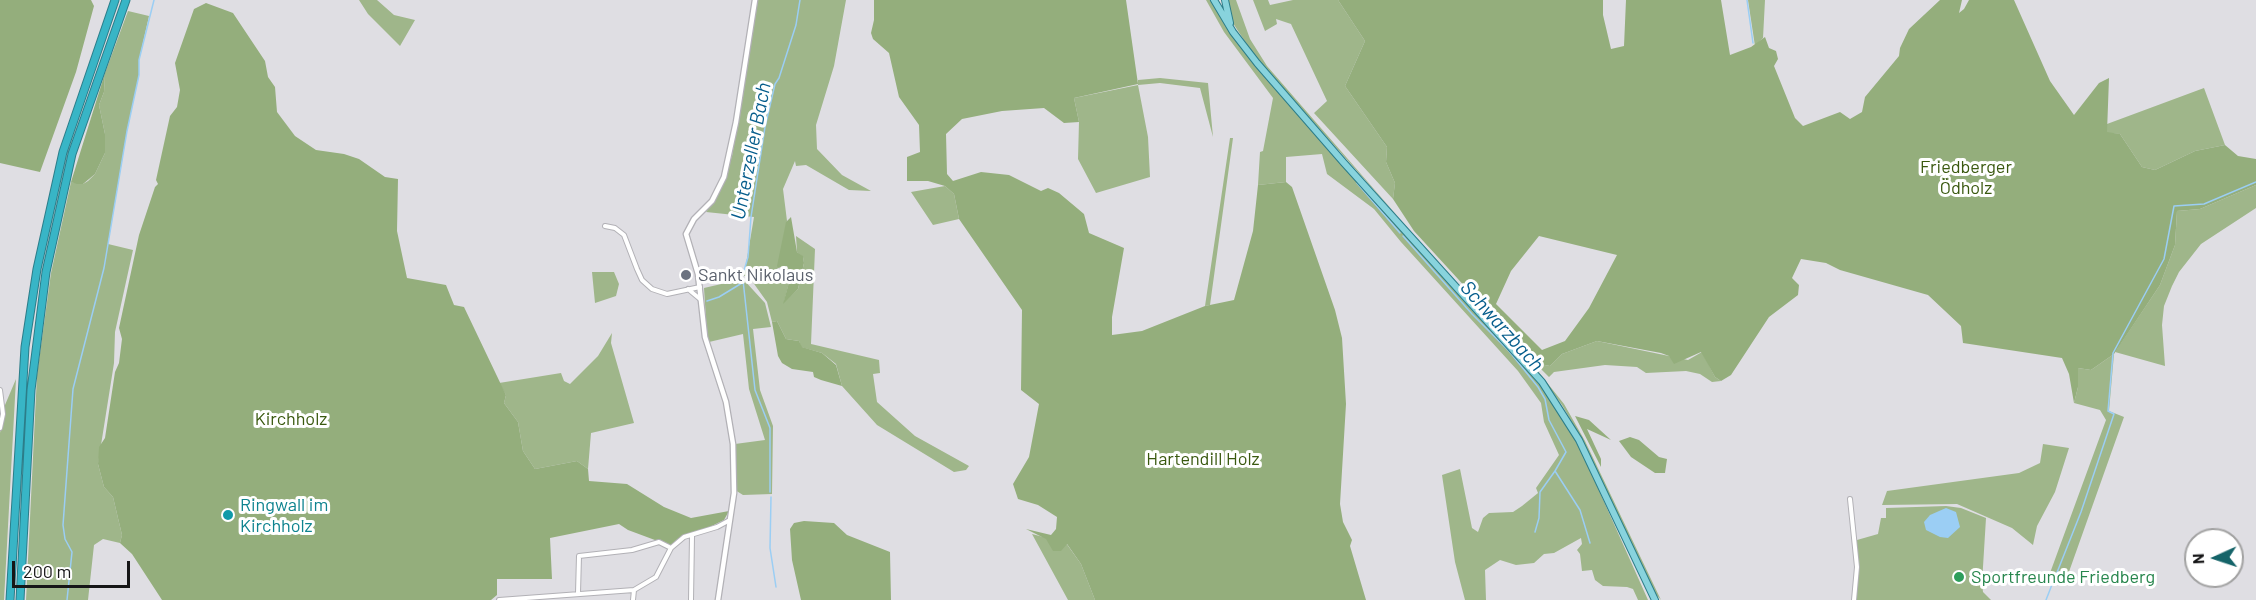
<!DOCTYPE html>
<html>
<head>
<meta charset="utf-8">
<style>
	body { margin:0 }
	#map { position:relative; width:2256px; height:600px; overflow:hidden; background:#dfdee3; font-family:Barlow,sans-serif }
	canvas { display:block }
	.north { position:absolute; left:2184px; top:528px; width:60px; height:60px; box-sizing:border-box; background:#fff; border:2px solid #a2a2a2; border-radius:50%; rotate:267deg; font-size:16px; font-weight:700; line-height:24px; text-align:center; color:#161617 }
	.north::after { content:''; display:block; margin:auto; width:21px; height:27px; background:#156469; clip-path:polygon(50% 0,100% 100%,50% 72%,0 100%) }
	.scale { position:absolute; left:12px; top:561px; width:118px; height:27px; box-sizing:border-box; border:3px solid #161617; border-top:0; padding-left:8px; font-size:18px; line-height:21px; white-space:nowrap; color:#161617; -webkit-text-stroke:4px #fff; paint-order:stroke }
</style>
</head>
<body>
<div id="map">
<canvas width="2256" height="600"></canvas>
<div class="north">N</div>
<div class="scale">200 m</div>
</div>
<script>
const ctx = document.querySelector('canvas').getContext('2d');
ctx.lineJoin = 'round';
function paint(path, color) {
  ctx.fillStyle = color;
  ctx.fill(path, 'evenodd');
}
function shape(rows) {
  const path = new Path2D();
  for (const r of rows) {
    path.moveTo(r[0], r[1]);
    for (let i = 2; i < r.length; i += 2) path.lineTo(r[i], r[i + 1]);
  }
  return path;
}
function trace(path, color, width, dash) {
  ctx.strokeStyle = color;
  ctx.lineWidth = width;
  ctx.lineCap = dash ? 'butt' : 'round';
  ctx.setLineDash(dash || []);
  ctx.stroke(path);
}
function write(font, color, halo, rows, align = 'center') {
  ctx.font = font + ' Barlow,sans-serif';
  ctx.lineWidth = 6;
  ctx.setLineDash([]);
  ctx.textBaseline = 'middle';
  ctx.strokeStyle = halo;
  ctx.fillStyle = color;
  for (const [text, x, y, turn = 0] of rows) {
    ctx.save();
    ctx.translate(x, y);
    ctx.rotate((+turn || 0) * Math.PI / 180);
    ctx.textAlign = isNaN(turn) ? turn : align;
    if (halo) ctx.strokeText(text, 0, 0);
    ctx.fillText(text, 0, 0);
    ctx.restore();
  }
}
paint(shape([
	[359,0,377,0,394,15,415,20,400,46,368,14],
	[758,0,846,0,834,66,816,125,817,149,842,175,871,191,849,190,806,165,796,166,795,161,783,189,787,221,778,268,770,276,744,276,754,217,706,212,719,193,732,156],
	[1206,0,1210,0,1230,33,1265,77,1540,385,1565,421,1584,457,1648,600,1638,600,1633,589,1627,587,1603,586,1595,580,1592,570,1582,571,1580,554,1577,550,1582,544,1581,538,1554,553,1544,554,1534,563,1516,565,1500,560,1485,570,1486,600,1465,600,1455,562,1442,475,1460,469,1472,528,1478,532,1483,518,1489,513,1513,512,1522,506,1538,493,1536,488,1559,455,1544,422,1541,403,1518,371,1401,242,1374,209,1327,174,1322,154,1286,157,1286,182,1258,185,1260,152,1263,151,1273,98,1224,32],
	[1227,0,1236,0,1250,39,1267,66,1400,219,1255,57,1229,17],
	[1253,0,1268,0,1270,5,1293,0,1338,0,1365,41,1345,86,1387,147,1386,162,1395,183,1393,199,1314,113,1327,101,1291,24,1276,19,1277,24,1265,31],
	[1748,0,1765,0,1763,38,1755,46],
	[128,11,149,16,139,60,139,75,127,131,108,244,133,250,115,332,114,363,98,464,104,487,113,497,122,535,120,543,103,539,94,545,88,600,26,600,37,375,51,273,71,182,83,184,88,181,95,174,105,153,105,134,99,105,104,92,105,73],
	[1160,78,1208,83,1213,137,1200,88,1160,83,1138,85,1148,137,1150,177,1096,193,1078,159,1079,122,1074,98,1138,85,1138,80],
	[2204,88,2225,145,2195,151,2155,170,2142,167,2120,134,2107,133,2107,124],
	[1230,138,1233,138,1210,305,1205,306],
	[2256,185,2256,208,2201,244,2179,272,2172,286,2164,306,2162,325,2165,366,2115,352,2160,285,2175,245,2177,211,2200,209],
	[945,186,954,194,959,219,933,225,911,192],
	[796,236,815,249,811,344,879,360,880,373,873,374,877,402,915,436,969,466,966,470,954,472,877,425,842,386,836,364,822,353,801,347,799,341,786,339,777,321,772,322,767,302,752,281,767,280,775,277,785,265,791,275,784,302,798,289,804,263,803,257,797,252],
	[592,272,614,272,619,284,616,296,595,303],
	[743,279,765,303,771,327,753,329,760,390,773,426,772,494,743,495,735,490,735,444,765,440,749,389,743,334,709,342,707,336,704,288],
	[612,333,611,343,634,423,591,433,588,469,577,461,535,469,523,451,518,422,504,403,506,395,499,383,561,373,564,381,570,384,598,356],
	[1597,341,1688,360,1702,352,1715,377,1721,381,1712,382,1700,374,1686,371,1646,373,1637,367,1605,365,1554,372,1549,377,1535,363,1550,366,1562,354],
	[2114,354,2109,411,2124,417,2065,583,2050,573,2106,420,2100,410,2074,403,2078,387,2078,368,2091,370],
	[1533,365,1564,404,1585,441,1661,600,1653,591,1616,514,1583,441,1562,405],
	[16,379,4,600,0,600,0,433,5,405],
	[2043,444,2069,448,2055,492,2037,526,2033,545,2012,528,1957,504,1882,505,1887,491,2019,473,2040,463],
	[1946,506,1961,508,1986,518,1982,583,1983,592,1991,600,1855,600,1857,540,1878,534,1881,518,1886,518,1886,508],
	[1032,534,1066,543,1081,564,1095,600,1068,600]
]), '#9fb68a');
paint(shape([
	[0,0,91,0,94,6,76,72,40,172,0,163],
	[874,0,1126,0,1138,84,1074,98,1079,122,1064,123,1044,108,1002,111,962,119,946,134,947,174,953,181,981,172,1009,175,1041,191,1048,188,1059,193,1084,214,1089,233,1124,248,1112,317,1112,335,1142,331,1205,306,1234,300,1253,231,1258,185,1286,182,1292,187,1335,310,1342,338,1346,404,1340,504,1343,522,1352,540,1350,546,1366,600,1095,600,1081,564,1067,544,1061,551,1053,551,1046,539,1026,529,1051,535,1056,529,1057,517,1038,505,1018,499,1013,484,1029,457,1039,404,1021,390,1022,310,959,219,954,194,945,186,928,181,907,181,907,157,920,152,919,125,899,97,889,53,873,39,871,33,874,20],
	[1338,0,1603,0,1603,15,1611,49,1624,46,1626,0,1721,0,1730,55,1751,47,1765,37,1769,48,1776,51,1778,59,1774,66,1795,118,1803,126,1840,112,1850,119,1862,112,1865,97,1899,56,1900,48,1909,29,1940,0,1962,0,1959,13,1964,9,1969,0,2014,0,2050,81,2074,115,2099,83,2109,78,2107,132,2120,134,2142,167,2155,170,2195,151,2225,145,2238,156,2256,159,2256,185,2200,209,2177,211,2175,245,2160,285,2114,354,2091,370,2078,368,2078,387,2074,403,2069,374,2062,358,1963,343,1961,326,1928,295,1840,270,1826,263,1801,259,1792,278,1799,285,1798,295,1769,317,1731,375,1721,381,1715,377,1701,352,1674,364,1669,356,1661,353,1597,341,1562,354,1550,366,1535,363,1414,231,1393,199,1395,183,1386,162,1387,147,1345,86,1365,41],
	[1539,236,1617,255,1589,308,1565,341,1542,350,1496,304,1511,271],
	[206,3,233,13,265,61,268,77,275,87,277,112,295,136,316,150,344,154,359,159,385,177,398,179,397,231,407,278,446,285,454,305,464,307,506,395,504,403,518,422,523,451,535,469,577,461,588,469,589,481,627,484,664,507,691,518,729,511,724,520,671,546,628,530,619,524,550,538,552,579,497,579,497,595,491,600,162,600,132,554,120,543,122,535,113,497,104,487,98,464,99,447,105,438,115,372,119,363,122,339,119,328,139,235,155,187,158,184,156,180,170,116,177,107,180,90,175,63,194,9],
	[105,73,104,92,99,105,105,134,105,153,95,174,83,184,77,184,71,182],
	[791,217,797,252,803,256,804,263,798,289,783,304,791,275,787,266,778,268,777,266,786,222],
	[777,321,786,339,799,341,802,347,822,353,836,365,842,386,821,380,814,377,813,372,792,369,782,363,778,356,772,322],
	[1575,416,1589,420,1611,440,1587,429,1601,459,1601,467],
	[1630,437,1639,440,1659,457,1667,459,1665,473,1655,473,1631,457,1619,441],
	[804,521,834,523,847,535,890,552,891,600,801,600,792,560,790,529,794,523]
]), '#94ae7c');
paint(shape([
	[1946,508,1956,512,1960,527,1948,538,1940,537,1926,530,1924,522,1930,515]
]), '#9bcef4');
trace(shape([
	[1747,0,1753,43],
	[1357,183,1400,233],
	[1403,236,1472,314,1509,351,1538,387,1545,399,1549,420,1566,452,1555,471,1580,510,1590,543],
	[743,274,748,257,751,217,765,127,775,84,779,78,796,25,800,0],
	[743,280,755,390,770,428,770,492],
	[707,301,719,297,742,283],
	[771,497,770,548,776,587],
	[1535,532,1539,518,1540,492,1555,471],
	[2056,575,2081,512,2114,414,2108,411,2113,353,2164,259,2174,206,2204,204,2256,182],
	[67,600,72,552,65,539,63,525,73,389,104,268,127,131,139,75,139,60,154,0],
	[2046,600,2053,582]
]), '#9bcef4', 1.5);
const minor = shape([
	[605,226,615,228,624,235,637,269,642,280,652,289,667,294,700,287],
	[688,289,700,299],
	[0,390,3,414,0,428],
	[1850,499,1857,567,1854,600],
	[578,593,579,556,632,550,659,542,671,548],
	[499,600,634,590,656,577,671,548,684,537,717,527,730,520],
	[633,600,634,590],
	[691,600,692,536]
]);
const tertiary = shape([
	[718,600,734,493,733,444,726,402,705,337,698,274,686,234,694,219,712,201,724,177,736,122,755,0]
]);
const primary = shape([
	[1214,0,1233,32,1257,63,1344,163,1542,382,1579,440,1655,600],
	[1225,0,1230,23]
]);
const motorway = shape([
	[10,600,25,347,37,269,63,152,115,0],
	[20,600,31,390,46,272,72,154,126,0]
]);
trace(minor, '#b2b1b6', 6);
trace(tertiary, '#b2b1b6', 7);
trace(primary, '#2c7d89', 8);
trace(motorway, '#2c7d89', 9);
trace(minor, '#fff', 4);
trace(tertiary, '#fff', 4.5);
trace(primary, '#88d3dd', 6);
trace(motorway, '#38b5c6', 7);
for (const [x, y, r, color] of [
	[686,275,6,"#6b7280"],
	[228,515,6,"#0f9aa8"],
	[1959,577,6,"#2e9e5b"]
]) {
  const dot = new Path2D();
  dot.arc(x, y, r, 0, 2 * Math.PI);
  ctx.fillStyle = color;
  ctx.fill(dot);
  trace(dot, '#fff', 2);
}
write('18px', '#3a590f', '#fff', [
	["Friedberger",1966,167],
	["Ödholz",1966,188],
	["Kirchholz",291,419],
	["Hartendill Holz",1203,459]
]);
write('18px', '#5b616d', '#fff', [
	["Sankt Nikolaus",698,275]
], 'left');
write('18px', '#0d838f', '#fff', [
	["Ringwall im",240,505],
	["Kirchholz",240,526]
], 'left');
write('18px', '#27864d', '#fff', [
	["Sportfreunde Friedberg",1971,577]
], 'left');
write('italic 20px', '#055d8c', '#fff', [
	["Unterzeller Bach",751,151,-79],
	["Schwarzbach",1502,326,48]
]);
</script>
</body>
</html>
